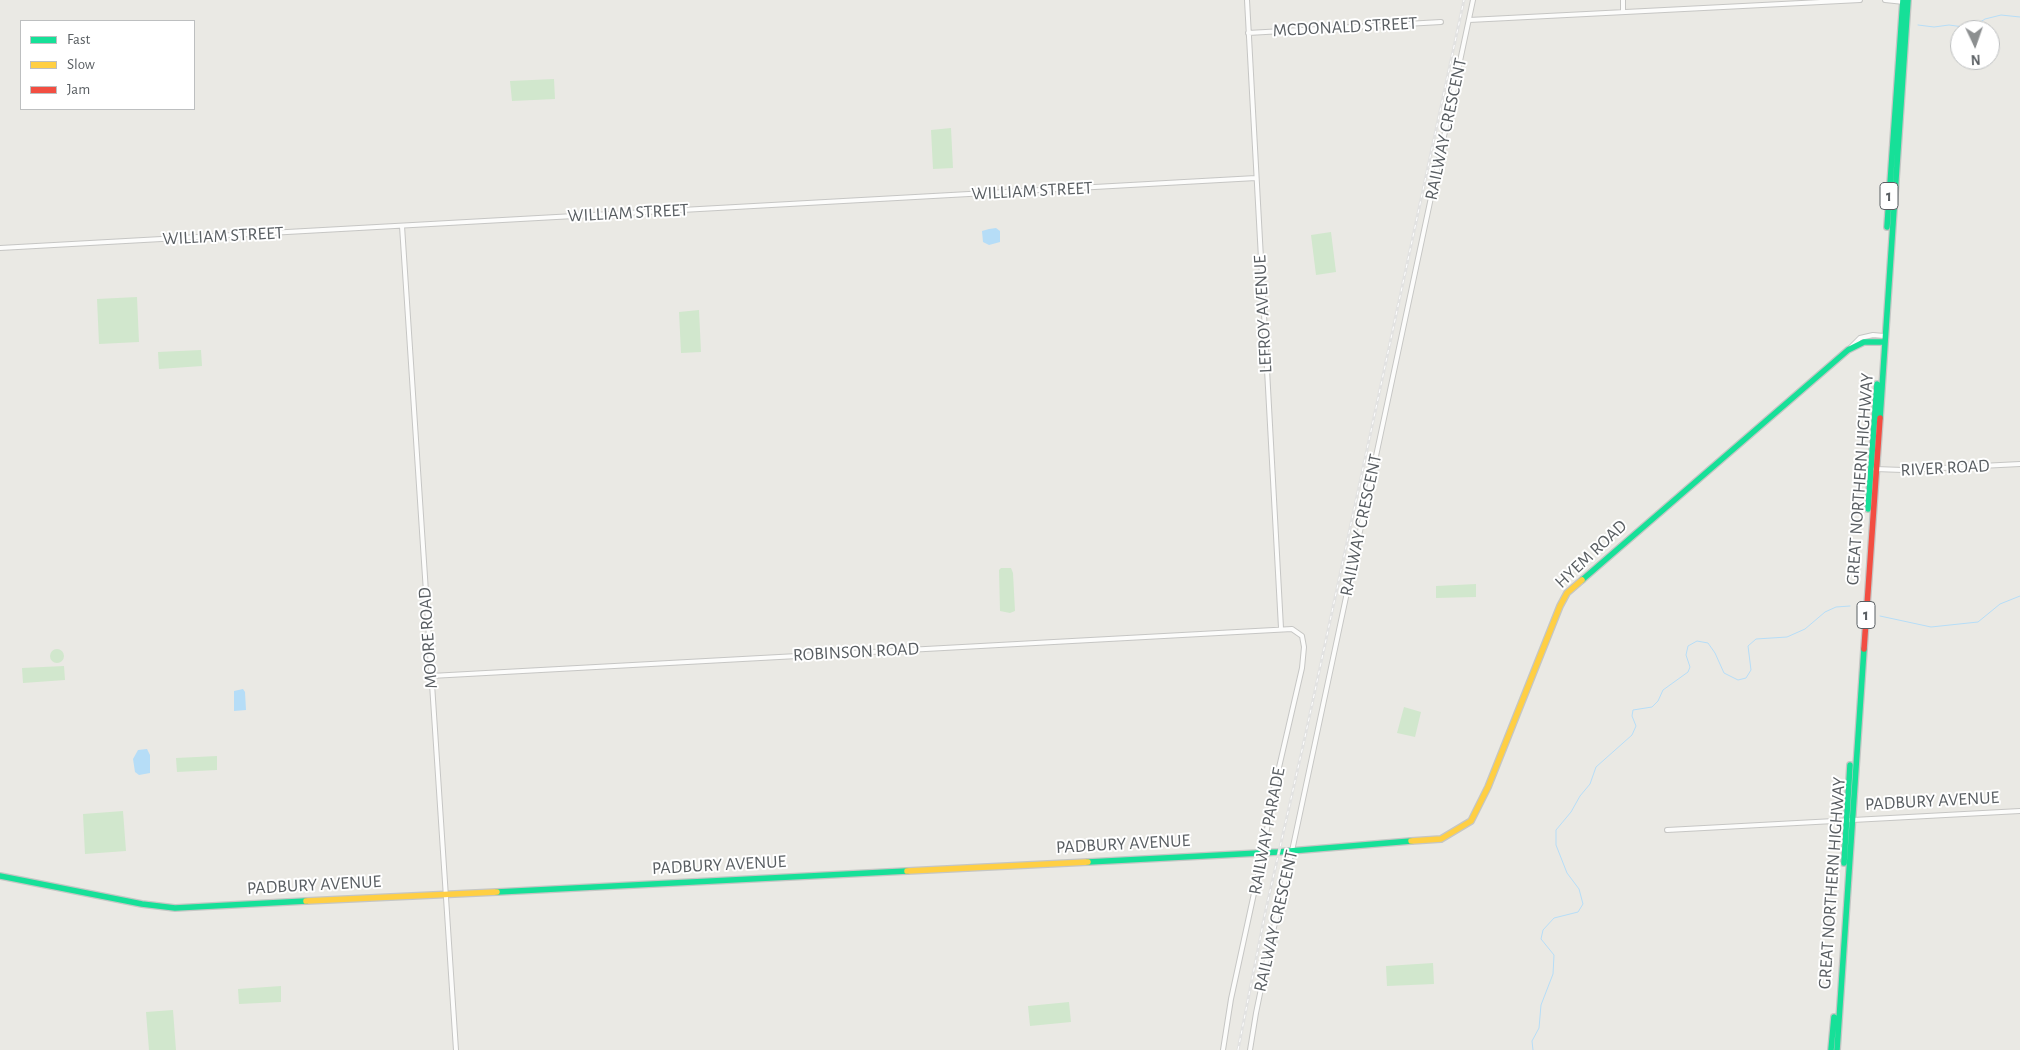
<!DOCTYPE html>
<html>
<head>
<meta charset="utf-8">
<style>
	body { margin:0 }
	#map { position:relative; width:2020px; height:1050px; overflow:hidden; background:#eae9e4; font-family:"Alegreya Sans",sans-serif }
	canvas { display:block }
	.legend { position:absolute; left:20px; top:20px; width:175px; height:90px; box-sizing:border-box; background:#fff; border:1px solid #bdbfc0; margin:0; padding:6px 9px; list-style:none; font-size:15px; color:#595e62 }
	.legend li { display:flex; align-items:center; gap:10px; height:25px }
	.legend b { width:25px; border:1px solid #bdbfc0 }
	.north { position:absolute; left:1950px; top:20px; width:50px; height:50px; box-sizing:border-box; background:#fff; border:1px solid #bdbfc0; border-radius:50%; rotate:177deg; font-size:14px; font-weight:700; line-height:20px; text-align:center; color:#595e62 }
	.north::after { content:''; display:block; margin:auto; width:18px; height:22px; background:#8c8f90; clip-path:polygon(50% 0,100% 100%,50% 72%,0 100%) }
</style>
</head>
<body>
<div id="map">
<canvas width="2020" height="1050"></canvas>
<ul class="legend">
<li><b style="height:6px;background:#16e098"></b>Fast</li>
<li><b style="height:6px;background:#ffcf43"></b>Slow</li>
<li><b style="height:6px;background:#f24e42"></b>Jam</li>
</ul>
<div class="north">N</div>
</div>
<script>
const ctx = document.querySelector('canvas').getContext('2d');
ctx.lineJoin = 'round';
function paint(path, color) {
  ctx.fillStyle = color;
  ctx.fill(path, 'evenodd');
}
function shape(rows) {
  const path = new Path2D();
  for (const r of rows) {
    if (r.length === 3) {
      path.moveTo(r[0] + r[2], r[1]);
      path.arc(r[0], r[1], r[2], 0, 2 * Math.PI);
      continue;
    }
    path.moveTo(r[0], r[1]);
    for (let i = 2; i < r.length; i += 2) path.lineTo(r[i], r[i + 1]);
  }
  return path;
}
function trace(path, color, width, dash) {
  ctx.strokeStyle = color;
  ctx.lineWidth = width;
  ctx.lineCap = dash ? 'butt' : 'round';
  ctx.setLineDash(dash || []);
  ctx.stroke(path);
}
function write(font, color, halo, rows, align = 'center') {
  ctx.font = font + ' "Alegreya Sans",sans-serif';
  ctx.lineWidth = 4;
  ctx.setLineDash([]);
  ctx.textBaseline = 'middle';
  ctx.strokeStyle = halo;
  ctx.fillStyle = color;
  for (const [text, x, y, turn = 0] of rows) {
    ctx.save();
    ctx.translate(x, y);
    ctx.rotate((+turn || 0) * Math.PI / 180);
    ctx.textAlign = isNaN(turn) ? turn : align;
    if (halo) ctx.strokeText(text, 0, 0);
    ctx.fillText(text, 0, 0);
    ctx.restore();
  }
}
paint(shape([
	[554,79,555,99,512,101,510,81],
	[951,128,953,168,933,169,931,130],
	[1331,232,1336,272,1316,275,1311,235],
	[137,297,139,342,99,344,97,299],
	[699,310,701,352,681,353,679,312],
	[201,350,202,366,159,369,158,352],
	[1001,568,1011,568,1013,573,1015,611,1010,613,1000,611,999,570],
	[1476,584,1476,597,1436,598,1436,586],
	[57,656,7],
	[64,666,65,680,23,683,22,668],
	[1404,707,1421,712,1415,737,1397,733],
	[217,756,217,770,177,772,176,758],
	[123,811,126,851,85,854,83,814],
	[1433,963,1434,984,1387,986,1386,966],
	[281,986,281,1002,239,1004,238,989],
	[1069,1002,1071,1022,1030,1026,1028,1006],
	[173,1010,176,1050,149,1050,146,1012]
]), '#d1e7cd');
paint(shape([
	[989,229,996,228,1000,231,1000,242,989,245,983,242,982,231],
	[243,689,245,692,246,710,234,711,234,691],
	[147,749,150,755,150,773,139,775,135,772,133,759,138,750]
]), '#b6ddf7');
trace(shape([
	[1918,25,1934,27,1949,25,1971,28,1985,19,2001,15,2020,17],
	[1880,616,1931,627,1978,622,2000,604,2020,596],
	[1533,1050,1532,1041,1539,1028,1541,1005,1553,974,1554,955,1541,939,1543,930,1554,918,1578,912,1583,904,1579,889,1567,873,1556,845,1556,830,1571,812,1580,796,1590,784,1596,767,1632,735,1636,726,1632,716,1633,710,1652,707,1658,701,1663,690,1688,672,1690,667,1686,655,1688,646,1697,641,1708,643,1715,653,1724,673,1738,680,1746,678,1751,670,1748,646,1756,639,1787,637,1805,629,1825,612,1836,607,1850,606]
]), '#b6ddf7', 1);
const street = shape([
	[1247,0,1281,628],
	[1623,0,1623,12],
	[1885,0,1904,2],
	[1469,20,1860,0],
	[1248,33,1441,22],
	[402,226,456,1050],
	[0,248,1256,178],
	[1851,347,1860,338,1873,335,1884,336],
	[1875,469,1903,470,2020,464],
	[431,676,1292,629,1302,636,1304,647,1302,668,1274,789,1263,852,1231,999,1223,1050],
	[1667,830,2020,811],
	[1250,1050,1256,1013,1271,940,1292,851,1473,0]
]);
const fast = shape([
	[1887,227,1903,0],
	[1880,418,1908,0],
	[1868,509,1877,384],
	[1582,580,1848,350,1864,342,1884,342],
	[1088,862,1278,852,1411,841],
	[1844,863,1850,765],
	[0,876,142,904,175,908,306,901],
	[497,892,907,871],
	[1831,1050,1834,1017],
	[1837,1050,1864,649]
]);
const slow = shape([
	[1411,841,1441,839,1471,821,1488,787,1560,606,1567,593,1582,580],
	[907,871,1088,862],
	[306,901,497,892]
]);
const jam = shape([
	[1864,649,1880,418]
]);
trace(street, '#c6c6c4', 6);
trace(fast, '#c5c6c4', 8);
trace(slow, '#c5c6c4', 8);
trace(jam, '#c5c6c4', 8);
trace(street, '#fcfcfb', 4);
trace(fast, '#16e098', 5.5);
trace(slow, '#ffcf43', 5.5);
trace(jam, '#f24e42', 5.5);
const rail = shape([
	[1238,1050,1266,909,1305,737,1464,0]
]);
trace(rail, '#e2e2e1', 3);
trace(rail, '#fff', 1, [4]);
for (const [x, y, w] of [
	[1889,196,18],
	[1866,615,18]
]) {
  const box = new Path2D();
  box.roundRect(x - w / 2, y - 13.5, w, 27, 4);
  ctx.fillStyle = '#fff';
  ctx.fill(box);
  trace(box, '#595e62', 1);
}
write('bold 16px', '#595e62', null, [
	["1",1889,196],
	["1",1866,615]
]);
write('18px', '#595e62', '#fff', [
	["MCDONALD STREET",1345,27,-3],
	["RAILWAY CRESCENT",1446,129,-78],
	["WILLIAM STREET",1032,191,-3],
	["WILLIAM STREET",628,213,-3],
	["WILLIAM STREET",223,236,-3],
	["LEFROY AVENUE",1263,314,-93],
	["RIVER ROAD",1945,468,-3],
	["GREAT NORTHERN HIGHWAY",1860,479,-86],
	["RAILWAY CRESCENT",1361,525,-78],
	["HYEM ROAD",1591,554,-43],
	["MOORE ROAD",428,638,-94],
	["ROBINSON ROAD",856,652,-3],
	["PADBURY AVENUE",1932,801,-3],
	["RAILWAY PARADE",1267,831,-79],
	["PADBURY AVENUE",1123,844,-3],
	["PADBURY AVENUE",719,865,-3],
	["GREAT NORTHERN HIGHWAY",1832,883,-86],
	["PADBURY AVENUE",314,885,-3],
	["RAILWAY CRESCENT",1276,921,-77]
]);
</script>
</body>
</html>
